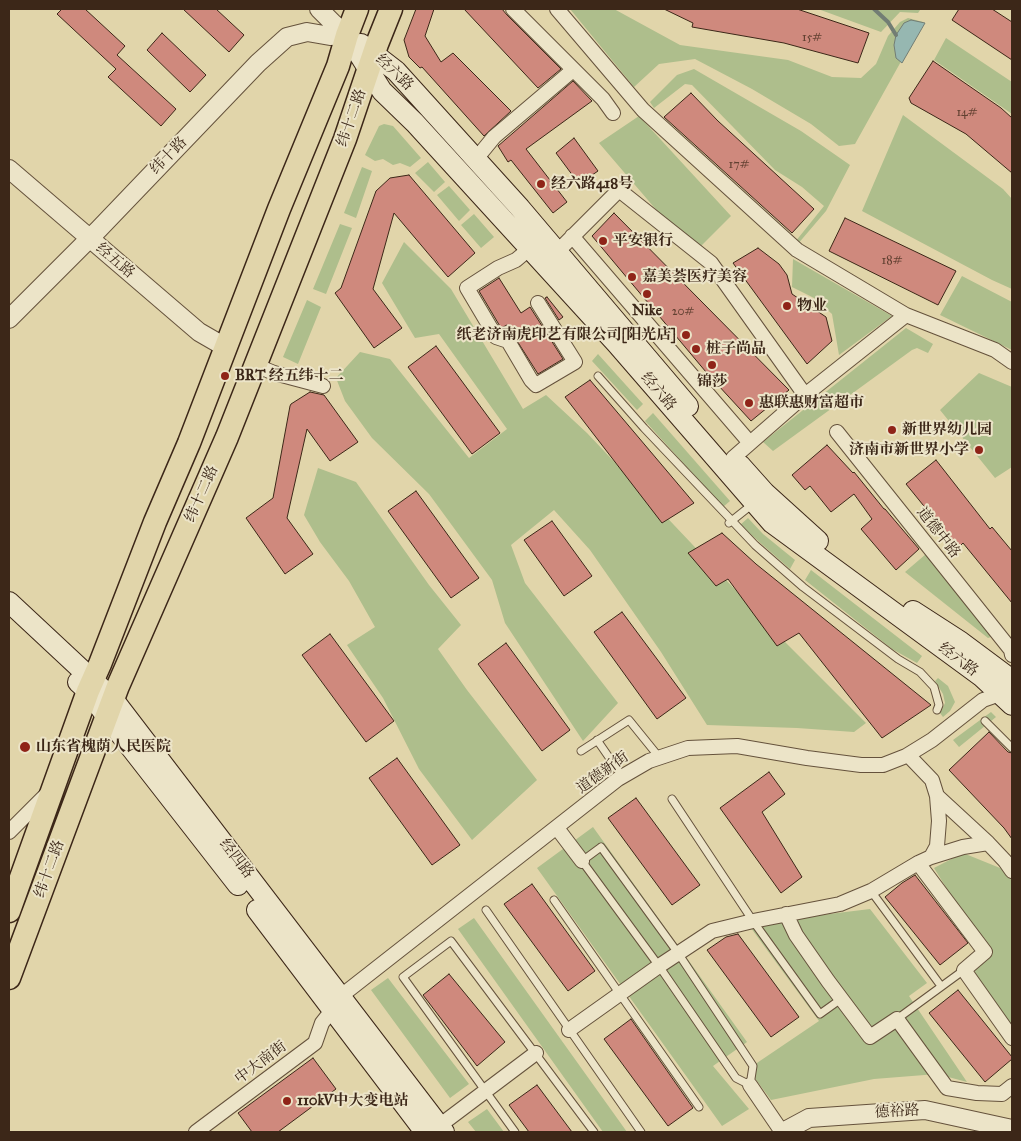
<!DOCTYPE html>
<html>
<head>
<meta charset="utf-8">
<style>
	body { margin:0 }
	#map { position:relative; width:1021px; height:1141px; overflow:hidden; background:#e1d5aa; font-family:"IM FELL Great Primer",serif }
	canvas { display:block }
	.frame { position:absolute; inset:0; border:10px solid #3c2718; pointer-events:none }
</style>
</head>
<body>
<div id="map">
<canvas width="1021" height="1141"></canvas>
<div class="frame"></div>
</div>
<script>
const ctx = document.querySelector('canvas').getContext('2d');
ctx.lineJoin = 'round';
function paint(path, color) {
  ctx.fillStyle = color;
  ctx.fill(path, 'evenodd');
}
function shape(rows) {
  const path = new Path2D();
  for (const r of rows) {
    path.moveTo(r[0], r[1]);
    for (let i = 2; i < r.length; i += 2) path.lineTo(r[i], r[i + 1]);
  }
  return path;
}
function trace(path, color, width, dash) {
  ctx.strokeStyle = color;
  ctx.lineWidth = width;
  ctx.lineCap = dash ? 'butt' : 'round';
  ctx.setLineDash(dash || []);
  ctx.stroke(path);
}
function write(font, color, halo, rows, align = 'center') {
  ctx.font = font + ' "IM FELL Great Primer","Noto Serif SC",serif';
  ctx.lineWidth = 4;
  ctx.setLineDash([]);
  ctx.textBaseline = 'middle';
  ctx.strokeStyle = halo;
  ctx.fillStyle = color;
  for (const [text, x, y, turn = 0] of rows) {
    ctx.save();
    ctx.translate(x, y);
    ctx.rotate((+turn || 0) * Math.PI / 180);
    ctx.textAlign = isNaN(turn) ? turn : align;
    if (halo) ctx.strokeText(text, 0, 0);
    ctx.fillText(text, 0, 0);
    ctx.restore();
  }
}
paint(shape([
	[570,9,614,9,680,45,788,60,832,77,861,78,876,64,888,36,900,22,908,18,923,22,855,144,839,146,811,124,752,89,695,59,659,64,634,87],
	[818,9,918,9,920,10,918,13,900,12,881,32],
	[946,38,1012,82,1012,114,934,60],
	[694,69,801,131,850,165,826,211,797,245,795,242,824,206,802,187,775,170,692,85,685,84,654,108,650,102,677,75],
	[903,115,1003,189,1012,199,1012,289,992,280,862,211],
	[639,116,731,216,700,247,659,213,599,143],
	[384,124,393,126,421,158,410,167,400,163,393,165,383,159,375,161,365,155,379,126],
	[428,162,445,182,434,192,415,173],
	[362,167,372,171,356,218,344,213],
	[449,186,470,210,459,221,437,195],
	[474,214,494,237,481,248,461,225],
	[340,224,352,228,326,294,313,289],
	[404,242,451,289,523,409,546,395,587,433,778,635,866,723,854,732,797,728,707,725,661,652,590,550,554,510,511,545,525,583,618,703,583,741,505,623,492,580,429,494,372,438,345,401,336,378,360,352,390,359,469,458,507,429,439,334,415,338,382,283],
	[793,259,892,316,839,355,832,314,814,298,792,287],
	[962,276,1012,302,1012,350,940,315],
	[307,300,321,307,298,364,283,357],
	[906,328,933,344,928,353,917,348,912,350,773,451,763,442],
	[598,354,643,404,637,410,592,361],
	[979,373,1012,387,1012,467,995,478,940,410],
	[653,413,730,501,723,507,645,421],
	[318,468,356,482,429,585,461,625,438,649,467,690,537,780,472,840,419,769,383,698,347,645,375,627,349,581,320,542,304,515],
	[748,518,763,534,795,560,790,569,740,525],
	[926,554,994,636,988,638,905,572],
	[811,570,922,656,917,663,892,649,805,580],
	[938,678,948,686,955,702,950,711,943,717,940,713,945,703,943,694,935,681],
	[991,712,996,717,959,747,953,740],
	[593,827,747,1042,713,1066,749,1109,722,1126,537,868],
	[963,853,1005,870,1012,879,1012,1042,973,978,983,947,934,868],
	[870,909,927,983,909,996,967,1082,937,1074,874,1079,771,1100,748,1069,819,1021,748,924],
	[474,918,627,1132,603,1132,458,929],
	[388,978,469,1084,450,1098,371,990],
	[487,1109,504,1132,476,1132,468,1122]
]), '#aebe8c');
const water = shape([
	[911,20,925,23,902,63,896,58,894,45,896,35,904,23,911,20]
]);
paint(water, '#96b7b1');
trace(water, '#727d74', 1);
trace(shape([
	[874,9,888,22,896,35]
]), '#727d74', 4);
const building = shape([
	[62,9,85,9,125,46,117,55,176,109,161,126,108,77,116,69,57,14,62,9],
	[183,9,216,9,244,35,229,52,183,9],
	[416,9,434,9,425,36,441,62,453,53,511,111,484,136,422,67,420,68,409,57,404,40,416,9],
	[464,9,502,9,507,15,561,69,538,88,464,9],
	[664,9,797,9,869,33,858,63,784,43,692,27,693,23,664,9],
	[959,9,992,9,1012,22,1012,60,952,20,959,9],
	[162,33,206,75,190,92,147,50,162,33],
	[933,61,1001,108,1012,118,1012,173,966,134,911,103,909,98,933,61],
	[573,81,592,101,526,149,567,202,553,213,511,160,508,162,498,146,573,81],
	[691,93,718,121,814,209,792,233,664,117,691,93],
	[574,138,598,171,579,184,556,153,574,138],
	[409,175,475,253,448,277,394,213,373,289,402,328,374,348,335,293,341,288,376,191,390,178,409,175],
	[614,213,789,390,751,421,706,372,592,236,614,213],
	[845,218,956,271,938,305,829,251,845,218],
	[758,248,779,264,787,275,792,294,826,317,832,341,807,364,733,263,758,248],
	[499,278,521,313,530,307,563,359,538,374,507,325,501,328,479,291,499,278],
	[547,297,563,317,559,320,545,298,547,297],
	[436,346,500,433,472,454,408,367,436,346],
	[590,380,694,503,662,523,565,397,590,380],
	[310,392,324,395,358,442,330,461,307,429,287,518,313,554,285,574,246,518,273,498,290,406,291,404,310,392],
	[827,445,853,473,854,472,884,509,885,509,919,549,896,570,861,529,872,519,854,494,831,512,810,486,805,490,792,475,827,445],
	[936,460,990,529,992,527,1012,551,1012,603,963,543,958,548,906,484,936,460],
	[416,491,479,578,451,598,388,511,416,491],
	[552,521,592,576,564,596,524,540,552,521],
	[722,533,756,564,931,705,882,738,799,633,777,646,728,579,716,586,688,553,722,533],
	[622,612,686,698,657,719,594,632,622,612],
	[330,634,394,721,366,742,302,655,330,634],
	[506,643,570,730,542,751,478,664,506,643],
	[989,732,1008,752,1012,753,1012,839,1004,828,949,770,989,732],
	[397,758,460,845,432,865,369,778,397,758],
	[769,772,785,794,762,812,802,877,781,893,720,808,769,772],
	[636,798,700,885,672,905,608,818,636,798],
	[915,875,968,943,940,965,885,897,902,883,915,875],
	[532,884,595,971,568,991,504,904,532,884],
	[738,934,799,1017,771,1037,707,950,726,937,738,934],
	[449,974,505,1042,477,1066,423,995,449,974],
	[958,990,1012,1057,1012,1059,985,1082,929,1013,958,990],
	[631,1019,693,1108,668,1126,604,1039,631,1019],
	[313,1058,336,1089,278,1132,252,1132,238,1113,313,1058],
	[537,1085,572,1132,529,1132,509,1105,537,1085]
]);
paint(building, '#cf897d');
trace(building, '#3c2718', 1);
const service = shape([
	[598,376,644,428,755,545,803,587,898,659,920,672,934,687,939,705,937,710],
	[729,523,754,503],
	[985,721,1012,748],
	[597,740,622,776],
	[581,751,629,720,659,757],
	[672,799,753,921,820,1014,841,999],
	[601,847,678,953,753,1066,750,1085,736,1078,659,966,582,861,601,847],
	[871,891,941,986],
	[554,900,699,1107],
	[486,910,641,1132],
	[897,1019,964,970],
	[515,1132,403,977,451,941,594,1132]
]);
const minor = shape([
	[513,9,603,99,613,113],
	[557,9,643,110,797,250,906,315,995,350,1012,362],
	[476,159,494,137,573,70],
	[572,236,750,443],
	[529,249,516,260,498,268,467,288,496,337,508,341,531,380,536,385,575,362,538,303],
	[557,252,619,190,711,263,805,395],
	[255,365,274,373,323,386],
	[837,432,1011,650,1012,655],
	[733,458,805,395,906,315],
	[937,796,988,843,1005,861,1012,871],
	[557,828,582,861],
	[9,832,47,794],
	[931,857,963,847,988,843],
	[918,863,985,952,964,970,1012,1038],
	[786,914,796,935,828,981,870,1037,897,1019,947,1088,977,1093,1002,1094,1012,1086],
	[341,996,618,779,649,761,688,748,737,746,807,758,861,765,883,765,906,756,932,740,983,700,1012,690],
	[569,1030,659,966,712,931,753,921,840,904,871,891,918,863,931,857,937,846,939,821,937,796,932,780,908,755],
	[750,1085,782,1132],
	[439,1126,536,1053],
	[196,1132,315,1043,322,1023,333,1009]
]);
const tertiary = shape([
	[319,9,333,23,347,35],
	[9,169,199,332,225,347],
	[9,319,99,229,258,63,287,37,307,32,330,36,347,35],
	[783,1132,809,1118,925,1110,1012,1129]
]);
const secondary = shape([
	[347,35,382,91,415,123,616,343,772,523,982,677,1012,705],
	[361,44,396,71,520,208,688,406],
	[740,465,765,493,818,541],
	[9,602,113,699,444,1132],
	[913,611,961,642,1012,680],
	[78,682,88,691,107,717,238,885],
	[257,910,425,1132]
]);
const primary = shape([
	[9,911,88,691,100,664,155,522,189,443,279,209,338,66,347,35,357,9],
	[9,978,118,686,227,437,345,139,377,44,391,9]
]);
trace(service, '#65523c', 9);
trace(minor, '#65523c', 16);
trace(tertiary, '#65523c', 20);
trace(secondary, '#3c2718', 22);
trace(primary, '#3c2718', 25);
trace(service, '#ece4c8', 7);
trace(minor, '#ece4c8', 14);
trace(tertiary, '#ece4c8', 18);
trace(secondary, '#ece4c8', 20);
trace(primary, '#e1d5aa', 22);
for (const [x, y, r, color] of [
	[541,184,5,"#8f2418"],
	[603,241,5,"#8f2418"],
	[632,277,5,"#8f2418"],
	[647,294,5,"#8f2418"],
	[787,306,5,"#8f2418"],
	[686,335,5,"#8f2418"],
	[696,349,5,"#8f2418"],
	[712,365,5,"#8f2418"],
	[225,376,5,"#8f2418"],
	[749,403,5,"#8f2418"],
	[892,430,5,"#8f2418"],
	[979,450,5,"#8f2418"],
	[25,747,6,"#8f2418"],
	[287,1101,5,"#8f2418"]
]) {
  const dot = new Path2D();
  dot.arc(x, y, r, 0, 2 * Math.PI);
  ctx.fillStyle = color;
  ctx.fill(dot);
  trace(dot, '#ece4c8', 2);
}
write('12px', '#614031', null, [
	["15#",812,38],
	["14#",967,113],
	["17#",739,165],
	["18#",892,261],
	["20#",683,312]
]);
write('15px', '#3c2718', '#ece4c8', [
	["经六路",394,73,43],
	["纬十二路",352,118,-71],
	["纬十路",169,156,-46],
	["经五路",115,261,40],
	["经六路",658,392,49],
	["纬十二路",202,494,-66],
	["道德中路",938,533,52],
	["经六路",958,660,37],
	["道德新街",603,773,-36],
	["经四路",236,859,52],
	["纬十二路",50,869,-70],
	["中大南街",261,1063,-37],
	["德裕路",897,1112,-3]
]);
write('bold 15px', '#3c2718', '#ece4c8', [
	["经六路418号",551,184],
	["平安银行",613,241],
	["嘉美荟医疗美容",642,277],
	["物业",797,306],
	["Nike",647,311,"center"],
	["纸老济南虎印艺有限公司[阳光店]",676,335,"right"],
	["桩子尚品",706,349],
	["BRT 经五纬十二",235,376],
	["锦莎",712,382,"center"],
	["惠联惠财富超市",759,403],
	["新世界幼儿园",902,430],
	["济南市新世界小学",969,450,"right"],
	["山东省槐荫人民医院",36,747],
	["110kV中大变电站",297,1101]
], 'left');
</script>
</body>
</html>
